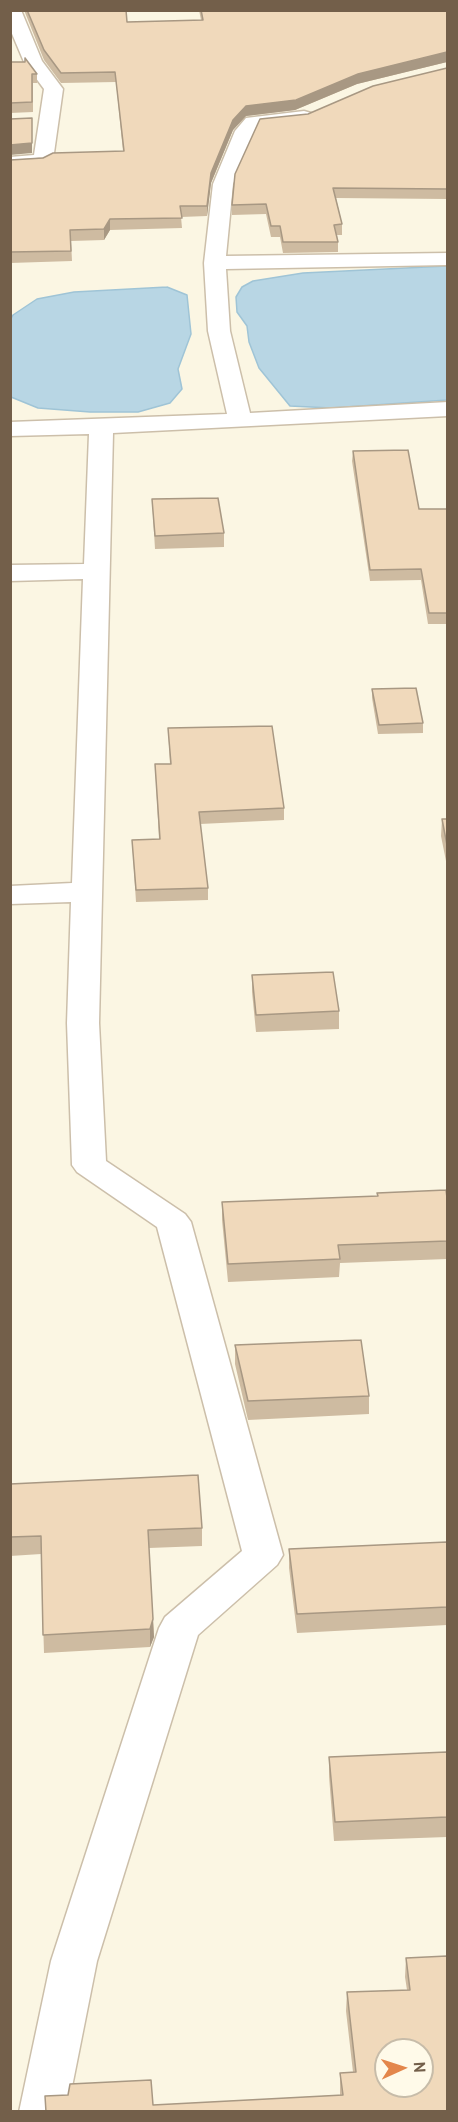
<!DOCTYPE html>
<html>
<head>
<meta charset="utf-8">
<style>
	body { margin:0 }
	#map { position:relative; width:458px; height:2122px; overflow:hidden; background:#fbf6e3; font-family:"PT Sans",sans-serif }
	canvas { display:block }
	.frame { position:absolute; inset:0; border:12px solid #735f4a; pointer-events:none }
	.north { position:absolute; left:374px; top:2038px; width:60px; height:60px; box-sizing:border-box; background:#fffae9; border:2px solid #c7bca9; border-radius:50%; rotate:87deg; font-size:16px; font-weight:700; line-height:24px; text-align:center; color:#735f4a }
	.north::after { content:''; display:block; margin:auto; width:21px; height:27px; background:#e3864b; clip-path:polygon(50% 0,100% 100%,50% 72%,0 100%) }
</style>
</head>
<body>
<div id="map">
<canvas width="458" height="2122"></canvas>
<div class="frame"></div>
<div class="north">N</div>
</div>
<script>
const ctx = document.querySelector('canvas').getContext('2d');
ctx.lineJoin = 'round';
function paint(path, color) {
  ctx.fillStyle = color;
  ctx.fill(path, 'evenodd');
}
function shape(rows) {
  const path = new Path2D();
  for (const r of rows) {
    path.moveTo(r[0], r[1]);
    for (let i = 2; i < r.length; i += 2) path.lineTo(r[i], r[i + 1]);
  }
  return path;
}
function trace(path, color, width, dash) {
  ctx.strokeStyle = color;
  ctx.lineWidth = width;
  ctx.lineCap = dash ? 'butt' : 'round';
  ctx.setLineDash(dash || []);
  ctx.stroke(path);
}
const water = shape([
	[447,266,447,400,331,408,290,406,259,368,249,342,247,326,237,312,236,297,242,287,253,281,303,273,447,266],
	[167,287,187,295,191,334,178,369,182,389,170,403,138,412,90,412,38,408,11,397,10,320,13,315,37,299,74,292,167,287]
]);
paint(water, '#b8d6e4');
trace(water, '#9fc4d6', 1.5);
const street = shape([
	[10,10,21,10,42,61,63,89,53,160,50,164,43,166,10,169,10,157,34,155,44,89,24,62,10,29,10,10],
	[304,111,311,113,314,117,311,121,259,127,254,133,233,184,226,256,448,253,448,265,226,269,230,331,250,413,448,402,448,416,113,433,99,1023,106,1161,185,1214,191,1222,283,1555,277,1565,198,1635,97,1961,67,2112,19,2112,51,1961,159,1628,165,1617,242,1551,157,1227,77,1172,72,1165,67,1023,71,902,10,904,10,886,72,883,83,579,10,581,10,565,84,564,89,434,10,436,10,422,227,414,208,331,204,263,213,184,235,131,246,118,304,111]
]);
trace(street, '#ccbfaa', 3);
paint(street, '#fff');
paint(shape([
	[24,10,126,10,127,22,201,20,199,10,447,10,447,62,357,84,295,110,246,116,233,130,211,183,207,216,181,217,182,228,110,230,104,240,71,241,72,261,10,263,10,160,123,151,116,82,61,83,44,60],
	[10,62,37,74,37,83,33,83,33,112,10,113],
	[447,68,447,199,336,198,342,224,342,235,337,235,338,242,338,252,283,253,280,237,271,237,266,214,232,215,232,205,308,114],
	[353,451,419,509,447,509,447,624,428,624,421,580,370,581,352,461],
	[152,499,224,533,224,547,155,549],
	[372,689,423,723,423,733,378,734,372,698],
	[168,728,284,808,284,820,200,824,208,888,208,900,136,902,132,840,159,839,155,764,170,764],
	[442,819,447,819,447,866,441,836],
	[252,975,339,1011,339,1029,256,1032,252,992],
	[377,1193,447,1198,447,1259,340,1263,339,1277,228,1282,222,1220,222,1202,377,1196],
	[235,1345,369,1396,369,1414,248,1420,235,1364],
	[10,1484,202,1528,202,1546,149,1548,154,1637,150,1647,44,1653,41,1554,10,1556],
	[447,1542,447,1625,297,1633,289,1568,289,1549],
	[447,1752,447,1837,334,1841,329,1776,329,1757],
	[406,1958,447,2112,153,2105,340,2095,340,2073,353,2072,346,2011,347,1992,407,1990,405,1977]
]), '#cebba1');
paint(shape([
	[447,52,447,62,357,84,295,110,246,116,233,130,211,183,207,216,207,206,211,173,233,120,246,106,358,74],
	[32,118,32,153,10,155,10,145],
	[110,219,110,230,104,240,104,229],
	[153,1619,154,1637,150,1647,150,1629]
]), '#a89883');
const building = shape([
	[27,10,126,10,127,22,203,20,201,10,447,10,447,52,358,74,296,100,246,106,233,120,211,173,207,206,180,206,182,218,110,219,104,229,70,230,71,251,10,252,10,160,43,158,53,153,124,151,115,72,61,73,44,50,27,10],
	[25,58,37,74,32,74,32,102,10,103,10,62,25,62,25,58],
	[447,68,447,189,333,188,342,224,334,225,338,242,283,242,280,226,271,226,266,204,232,205,235,174,260,119,308,114,373,86,447,68],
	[32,118,32,143,10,145,10,119,32,118],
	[408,450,419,509,447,509,447,613,429,613,421,569,370,570,353,451,408,450],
	[218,498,224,533,155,536,152,499,218,498],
	[416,688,423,723,379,725,372,689,416,688],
	[272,726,284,808,199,812,208,888,136,890,132,840,160,839,155,764,171,764,168,728,272,726],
	[442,819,447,819,447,845,442,819],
	[333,972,339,1011,256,1015,252,975,333,972],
	[446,1190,447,1198,447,1241,338,1245,340,1259,228,1264,222,1202,378,1196,377,1193,446,1190],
	[361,1340,369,1396,248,1401,235,1345,361,1340],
	[198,1475,202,1528,148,1530,153,1619,150,1629,43,1635,41,1536,10,1537,10,1484,198,1475],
	[447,1542,447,1607,297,1614,289,1549,447,1542],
	[447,1752,447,1817,335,1822,329,1757,447,1752],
	[447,1956,447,2112,46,2112,45,2096,68,2095,70,2084,151,2080,153,2105,343,2095,340,2073,356,2072,347,1992,410,1990,406,1958,447,1956],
	[386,2050,422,2050,422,2086,386,2086,386,2050]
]);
paint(building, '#f0d9bb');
trace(building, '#a89883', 1.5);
</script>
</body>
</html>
